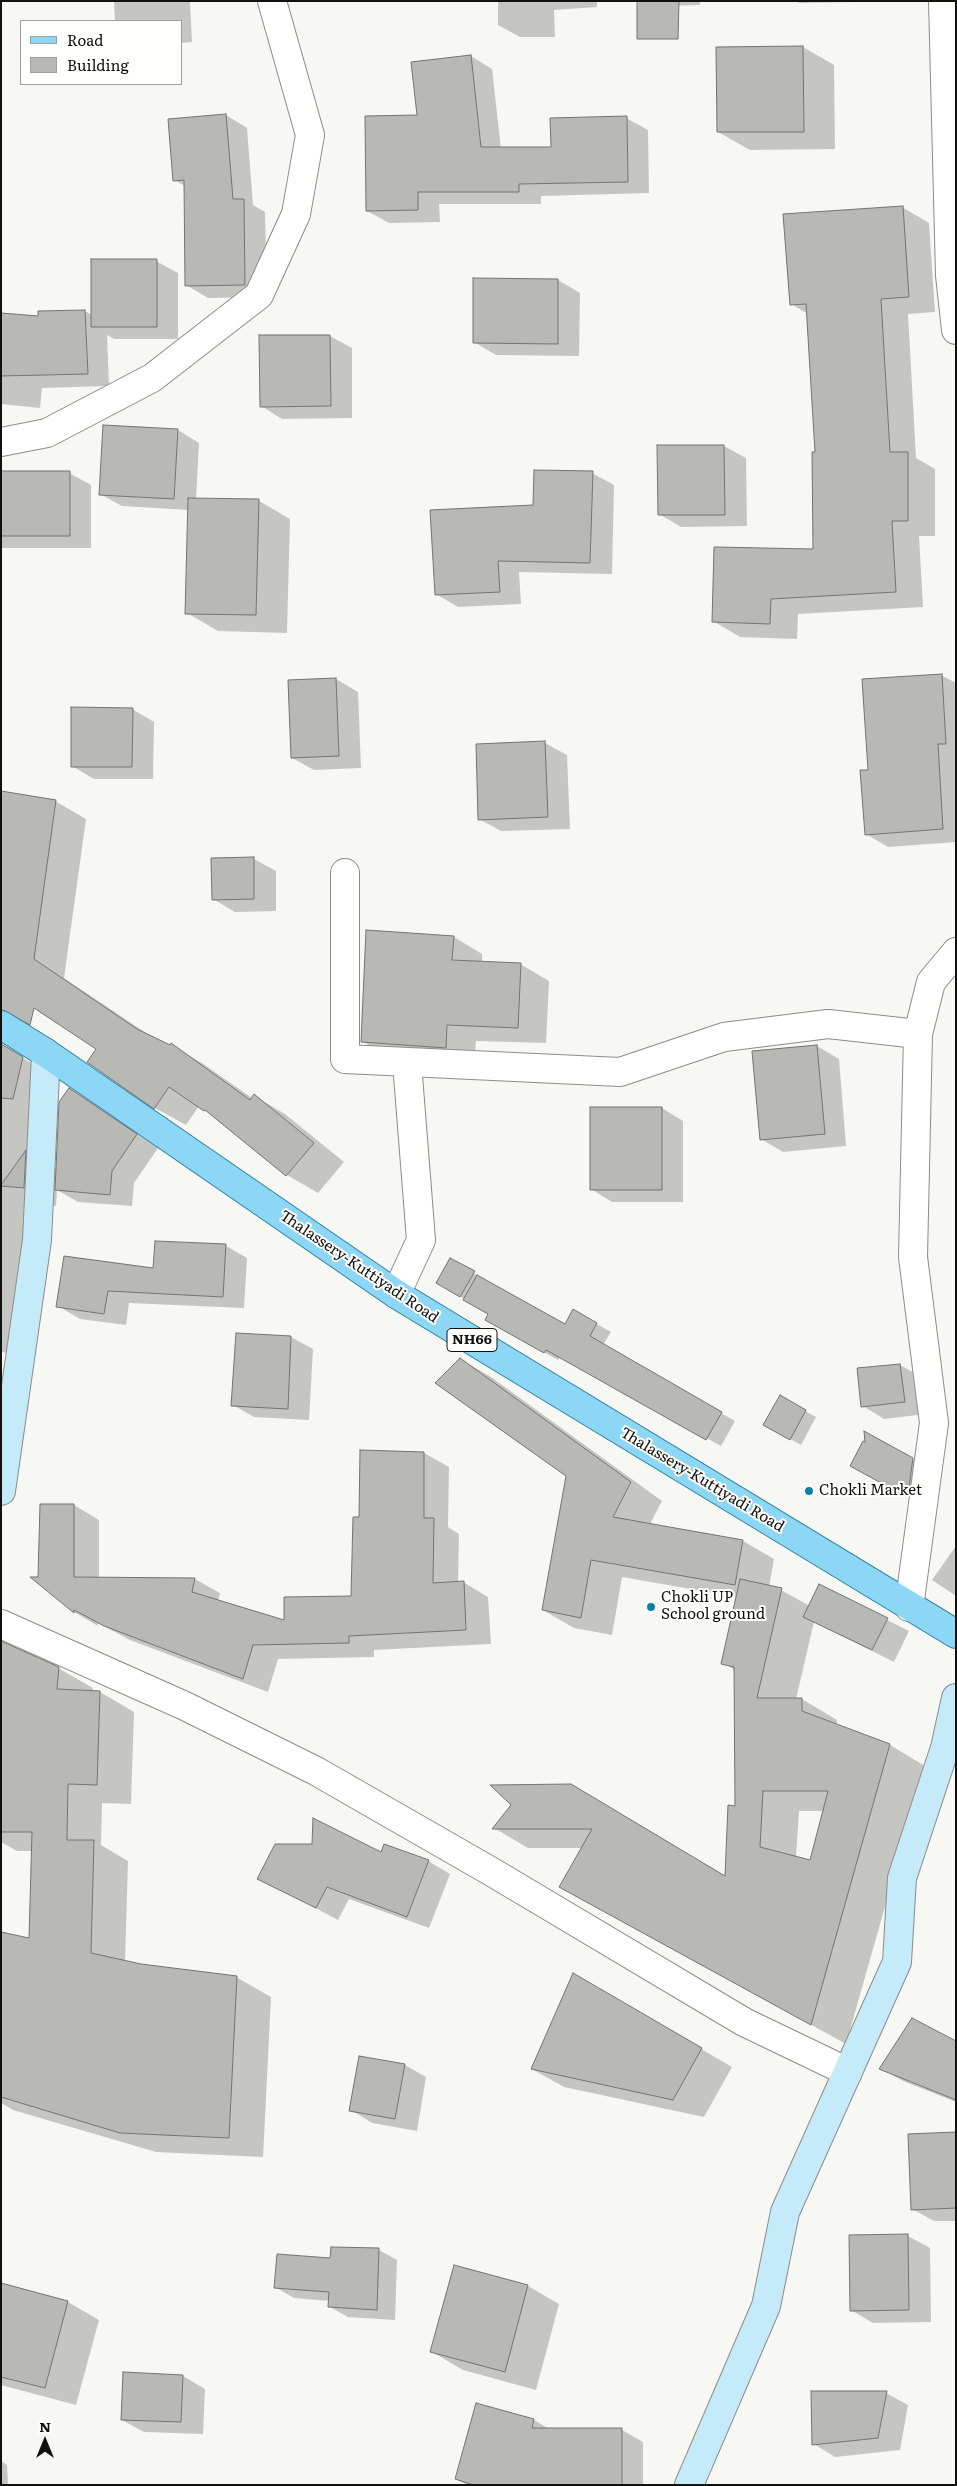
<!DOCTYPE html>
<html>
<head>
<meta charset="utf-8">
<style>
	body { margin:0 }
	#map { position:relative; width:957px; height:2486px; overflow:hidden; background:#f7f7f3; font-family:Literata,serif }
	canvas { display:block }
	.frame { position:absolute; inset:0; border:2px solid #11110f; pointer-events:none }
	.legend { position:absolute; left:20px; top:20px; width:162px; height:65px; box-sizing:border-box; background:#fffffe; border:1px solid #a0a09e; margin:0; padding:6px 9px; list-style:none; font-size:15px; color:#11110f }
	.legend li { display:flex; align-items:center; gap:10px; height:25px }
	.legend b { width:25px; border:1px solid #a0a09e }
	.north { position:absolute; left:20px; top:2416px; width:50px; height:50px; -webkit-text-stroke:4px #fffffe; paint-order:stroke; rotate:0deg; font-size:14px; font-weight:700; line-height:20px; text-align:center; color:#11110f }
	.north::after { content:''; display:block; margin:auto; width:18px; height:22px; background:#11110f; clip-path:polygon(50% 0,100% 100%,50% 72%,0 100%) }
</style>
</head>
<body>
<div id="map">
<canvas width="957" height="2486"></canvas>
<div class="frame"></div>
<ul class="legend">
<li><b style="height:6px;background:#8bd7f5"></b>Road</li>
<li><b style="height:14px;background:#b8b8b4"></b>Building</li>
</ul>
<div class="north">N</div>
</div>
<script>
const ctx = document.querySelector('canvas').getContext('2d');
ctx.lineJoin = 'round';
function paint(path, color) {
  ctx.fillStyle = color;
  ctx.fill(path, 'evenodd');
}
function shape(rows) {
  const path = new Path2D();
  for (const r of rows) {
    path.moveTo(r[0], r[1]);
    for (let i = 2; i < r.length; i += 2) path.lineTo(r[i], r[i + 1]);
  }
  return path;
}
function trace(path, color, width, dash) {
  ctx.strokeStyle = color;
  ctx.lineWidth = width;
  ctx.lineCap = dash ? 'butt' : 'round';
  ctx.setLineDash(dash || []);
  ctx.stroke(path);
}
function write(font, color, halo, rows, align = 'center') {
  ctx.font = font + ' Literata,serif';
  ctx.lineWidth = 4;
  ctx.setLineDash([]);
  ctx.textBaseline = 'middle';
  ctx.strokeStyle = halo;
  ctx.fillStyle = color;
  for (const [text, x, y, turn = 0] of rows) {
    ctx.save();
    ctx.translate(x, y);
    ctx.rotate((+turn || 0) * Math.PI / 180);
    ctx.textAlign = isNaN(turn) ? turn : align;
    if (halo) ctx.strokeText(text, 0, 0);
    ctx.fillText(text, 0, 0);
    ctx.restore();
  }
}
paint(shape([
	[114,1,190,1,192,42,181,43,181,21,115,21],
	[498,1,597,1,597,7,554,10,555,37,520,37,498,25],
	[652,1,700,1,700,5,660,6],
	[796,1,854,1,854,2,799,3],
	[803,47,834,65,835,149,750,150,718,132],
	[471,56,492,69,501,149,552,149,626,118,648,130,649,193,541,196,541,204,439,204,440,222,389,223,367,211,418,117],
	[226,115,247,128,253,205,265,212,267,297,208,298,186,285,185,186,174,180],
	[902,207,929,223,935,312,908,314,916,458,935,469,935,536,919,536,923,607,798,614,797,639,740,637,713,621,815,550,816,453,808,314,791,304],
	[156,261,178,273,178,339,114,339,107,335,109,386,42,388,40,408,1,404,1,314,39,318,85,311,92,315],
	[475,279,558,280,580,293,579,356,496,355,474,342],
	[330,336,352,348,352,418,282,419,261,406],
	[178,430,199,443,196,500,259,501,290,519,287,633,218,631,187,613,189,510,122,506,100,494],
	[724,446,746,458,747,526,681,527,659,514],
	[1,473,69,473,91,485,91,548,1,548],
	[592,473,614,485,612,574,519,572,521,604,458,607,436,594,534,506],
	[941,675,956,683,956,842,888,847,866,834,870,771],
	[336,679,358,692,361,768,314,770,292,758],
	[132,709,154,722,153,779,94,779,72,766],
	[545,743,567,755,570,829,501,831,479,819],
	[55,801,86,819,64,978,155,1039,170,1046,171,1045,202,1063,252,1098,254,1096,285,1114,344,1162,318,1193,287,1175,216,1117,199,1106,186,1125,155,1108,104,1052,1,987],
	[254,859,276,871,276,911,235,912,213,899],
	[454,937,482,954,482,963,520,964,549,981,546,1043,476,1041,474,1063,391,1058,362,1041],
	[1,1045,55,1077,36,1157,57,1169,69,1089,158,1148,134,1183,132,1206,78,1202,57,1190,56,1206,37,1204,21,1354,1,1352],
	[817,1046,839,1059,846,1146,783,1152,761,1139],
	[662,1108,683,1121,683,1202,612,1202,591,1189],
	[226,1246,247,1258,244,1308,129,1303,126,1325,80,1319,58,1306],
	[450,1260,565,1326,574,1311,611,1332,603,1345,735,1421,721,1446,560,1357,558,1360,486,1320,490,1314,437,1283],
	[291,1337,313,1349,309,1420,254,1417,233,1405],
	[460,1359,491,1377,662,1501,650,1524,743,1541,774,1559,769,1587,781,1590,810,1606,819,1586,909,1631,894,1662,814,1622,796,1699,802,1699,837,1720,837,1725,890,1745,925,1766,846,2044,561,1887,582,1848,528,1848,494,1828,513,1805,493,1786,726,1877,736,1807,736,1671,723,1663,737,1597,622,1577,612,1635,574,1628,543,1610,567,1476],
	[799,1811,824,1811,811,1861,796,1857],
	[900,1365,922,1377,926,1414,884,1419,863,1406],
	[780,1397,816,1417,801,1445,765,1425],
	[866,1433,935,1472,927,1507,873,1478],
	[424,1453,449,1467,448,1527,459,1534,458,1583,463,1582,488,1597,491,1644,374,1650,374,1657,278,1659,268,1692,130,1640,98,1623,98,1626,74,1612,33,1578,39,1578,42,1505,74,1505,99,1520,99,1578,195,1579,220,1593,218,1601,286,1622,352,1597,360,1518],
	[956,1546,956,1596,932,1580],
	[1,1642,58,1668,93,1688,92,1692,100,1692,134,1712,131,1804,102,1803,101,1845,128,1861,125,1962,236,1977,271,1997,263,2157,156,2152,13,2110,1,2103,1,1933,30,1940,33,1851,17,1851,1,1842],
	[382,1854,428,1861,450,1874,429,1928,349,1899,338,1920,259,1878],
	[573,1974,732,2067,704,2117,564,2087,532,2069],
	[956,2043,956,2102,903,2081,881,2069],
	[405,2065,426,2077,417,2131,372,2123,351,2110],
	[956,2134,956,2221,934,2221,912,2209],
	[908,2236,930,2248,931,2322,873,2323,851,2310],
	[379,2250,397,2260,395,2320,348,2317,330,2307,330,2301,294,2298,275,2287,332,2259],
	[454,2266,528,2286,559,2304,536,2390,463,2370,432,2352],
	[1,2284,68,2302,99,2320,76,2405,1,2385],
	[124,2374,183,2376,205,2389,203,2434,144,2432,122,2420],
	[886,2393,908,2405,900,2450,835,2457,814,2444],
	[477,2404,534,2420,551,2430,622,2430,643,2442,643,2485,467,2485,456,2479],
	[1,2461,7,2465,8,2485,1,2485]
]), '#0003');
const building = shape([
	[637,1,679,1,678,39,637,39,637,1],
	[803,46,804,132,717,132,716,47,803,46],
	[471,55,481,147,551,147,550,118,627,116,628,182,519,184,519,192,418,192,418,210,366,211,365,116,417,115,411,62,471,55],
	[226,114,233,199,244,199,245,285,185,286,184,180,173,181,168,119,226,114],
	[903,206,909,297,881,299,890,452,908,452,908,521,892,521,896,592,771,599,770,624,712,622,714,547,813,549,812,452,815,452,806,304,790,305,783,214,903,206],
	[91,259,157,259,157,327,91,327,91,259],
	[473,278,558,279,558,344,473,343,473,278],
	[85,310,88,374,1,376,1,313,38,316,38,311,85,310],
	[259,335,330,335,331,406,260,407,259,335],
	[103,425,178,429,174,499,99,495,103,425],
	[657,445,724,445,725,515,658,515,657,445],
	[534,470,593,471,590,563,498,561,500,592,435,595,430,510,533,505,534,470],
	[1,471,70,471,70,536,1,536,1,471],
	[188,498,259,499,256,615,185,614,188,498],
	[942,674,946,744,938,744,943,829,865,835,860,770,868,770,862,679,942,674],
	[336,678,339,756,291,758,288,680,336,678],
	[71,707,133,708,132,767,71,767,71,707],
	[545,741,548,817,478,820,476,744,545,741],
	[1,791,56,800,34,959,137,1029,170,1045,171,1043,250,1100,254,1094,314,1143,286,1176,205,1110,204,1111,169,1087,154,1109,87,1062,96,1049,34,1008,30,1025,1,1009,1,791],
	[254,857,254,899,212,900,211,858,254,857],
	[366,930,454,936,452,960,521,963,518,1028,447,1025,446,1048,361,1042,366,930],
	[1,1044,23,1057,13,1099,1,1098,1,1044],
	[817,1045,825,1134,760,1140,752,1051,817,1045],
	[69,1088,137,1134,112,1171,110,1195,55,1190,59,1102,69,1088],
	[590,1107,662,1107,662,1190,590,1190,590,1107],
	[26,1150,24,1188,1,1186,1,1185,26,1150],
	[155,1241,226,1244,223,1297,108,1291,104,1314,56,1307,64,1256,153,1268,155,1241],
	[450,1258,475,1271,460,1297,436,1283,450,1258],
	[477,1275,565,1324,573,1309,597,1323,590,1336,722,1412,706,1440,546,1350,544,1353,485,1320,488,1314,463,1300,477,1275],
	[236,1333,291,1336,288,1409,231,1406,236,1333],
	[460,1358,631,1482,613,1517,743,1540,735,1585,591,1560,581,1618,542,1610,566,1476,435,1383,460,1358],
	[900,1364,905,1402,861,1407,857,1368,900,1364],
	[780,1395,806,1410,790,1440,763,1425,780,1395],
	[864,1431,913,1458,909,1487,905,1496,850,1466,863,1441,865,1442,864,1431],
	[360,1450,424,1452,424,1518,434,1518,433,1583,464,1581,466,1630,349,1636,349,1643,253,1645,243,1679,104,1626,74,1610,74,1613,30,1577,38,1577,40,1504,74,1504,74,1577,195,1578,192,1592,284,1620,284,1597,351,1596,353,1517,359,1517,360,1450],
	[740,1579,782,1588,757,1698,802,1698,802,1711,890,1744,811,2025,559,1887,592,1829,492,1829,511,1805,490,1785,571,1784,725,1876,728,1805,735,1806,734,1667,721,1664,740,1579],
	[763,1791,828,1791,810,1860,760,1847,763,1791],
	[819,1584,888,1618,872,1650,803,1617,819,1584],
	[1,1641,59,1667,57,1689,100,1691,97,1785,68,1784,67,1840,94,1840,91,1953,141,1964,237,1976,229,2138,120,2133,1,2097,1,1932,29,1938,32,1832,1,1832,1,1641],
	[313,1818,381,1852,384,1844,429,1860,407,1917,327,1887,316,1908,257,1879,275,1844,312,1844,313,1818],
	[573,1973,702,2048,673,2100,531,2069,573,1973],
	[912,2018,956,2041,956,2100,879,2069,912,2018],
	[359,2056,405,2064,395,2119,349,2111,359,2056],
	[956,2132,956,2208,911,2210,908,2134,956,2132],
	[908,2234,909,2310,850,2311,849,2235,908,2234],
	[331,2247,379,2248,377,2310,328,2307,329,2292,274,2288,277,2254,330,2258,331,2247],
	[454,2265,528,2285,505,2372,430,2352,454,2265],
	[1,2283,68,2301,45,2388,1,2377,1,2283],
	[123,2372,183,2375,181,2422,121,2420,123,2372],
	[811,2391,887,2391,878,2438,812,2445,811,2391],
	[476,2403,534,2419,532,2428,622,2428,622,2485,474,2485,455,2479,476,2403]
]);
paint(building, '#b8b8b4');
trace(building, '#73736f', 1);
const street = shape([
	[943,1,950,275,956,330],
	[1,442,47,433,152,378,259,295,296,214,310,135,272,1],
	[345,873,345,1059,620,1072,724,1037,828,1024,918,1034],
	[396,1294,421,1240,407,1063],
	[909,1607,934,1423,913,1257,918,1034,931,982,956,952],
	[1,1624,185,1706,316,1771,492,1872,744,2022,848,2072]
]);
const secondary = shape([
	[1,1491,37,1240,46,1053],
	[689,2485,766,2306,785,2212,897,1962,902,1878,945,1748,956,1698]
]);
const primary = shape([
	[1,1025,46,1053,396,1294,956,1634]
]);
trace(street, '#8c8c88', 30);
trace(secondary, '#8c8c88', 30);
trace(primary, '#2e81a1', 30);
trace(street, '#fff', 28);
trace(secondary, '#c5ebfa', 28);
trace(primary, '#8bd7f5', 28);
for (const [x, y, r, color] of [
	[809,1491,5,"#0c7fa6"],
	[651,1607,5,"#0c7fa6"]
]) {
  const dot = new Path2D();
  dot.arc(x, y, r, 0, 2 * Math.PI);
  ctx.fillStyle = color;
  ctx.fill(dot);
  trace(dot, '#fffffe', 2);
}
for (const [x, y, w] of [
	[472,1340,50]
]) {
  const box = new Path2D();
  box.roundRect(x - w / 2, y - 11.5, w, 23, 4);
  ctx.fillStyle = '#fffffe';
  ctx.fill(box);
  trace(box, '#11110f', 1);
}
write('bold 14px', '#11110f', null, [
	["NH66",472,1340]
]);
write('15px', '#11110f', '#fffffe', [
	["Thalassery-Kuttiyadi Road",359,1267,34],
	["Thalassery-Kuttiyadi Road",702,1480,31]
]);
write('15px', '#11110f', '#fffffe', [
	["Chokli Market",819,1491],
	["Chokli UP",661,1598],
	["School ground",661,1615]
], 'left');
</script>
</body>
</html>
